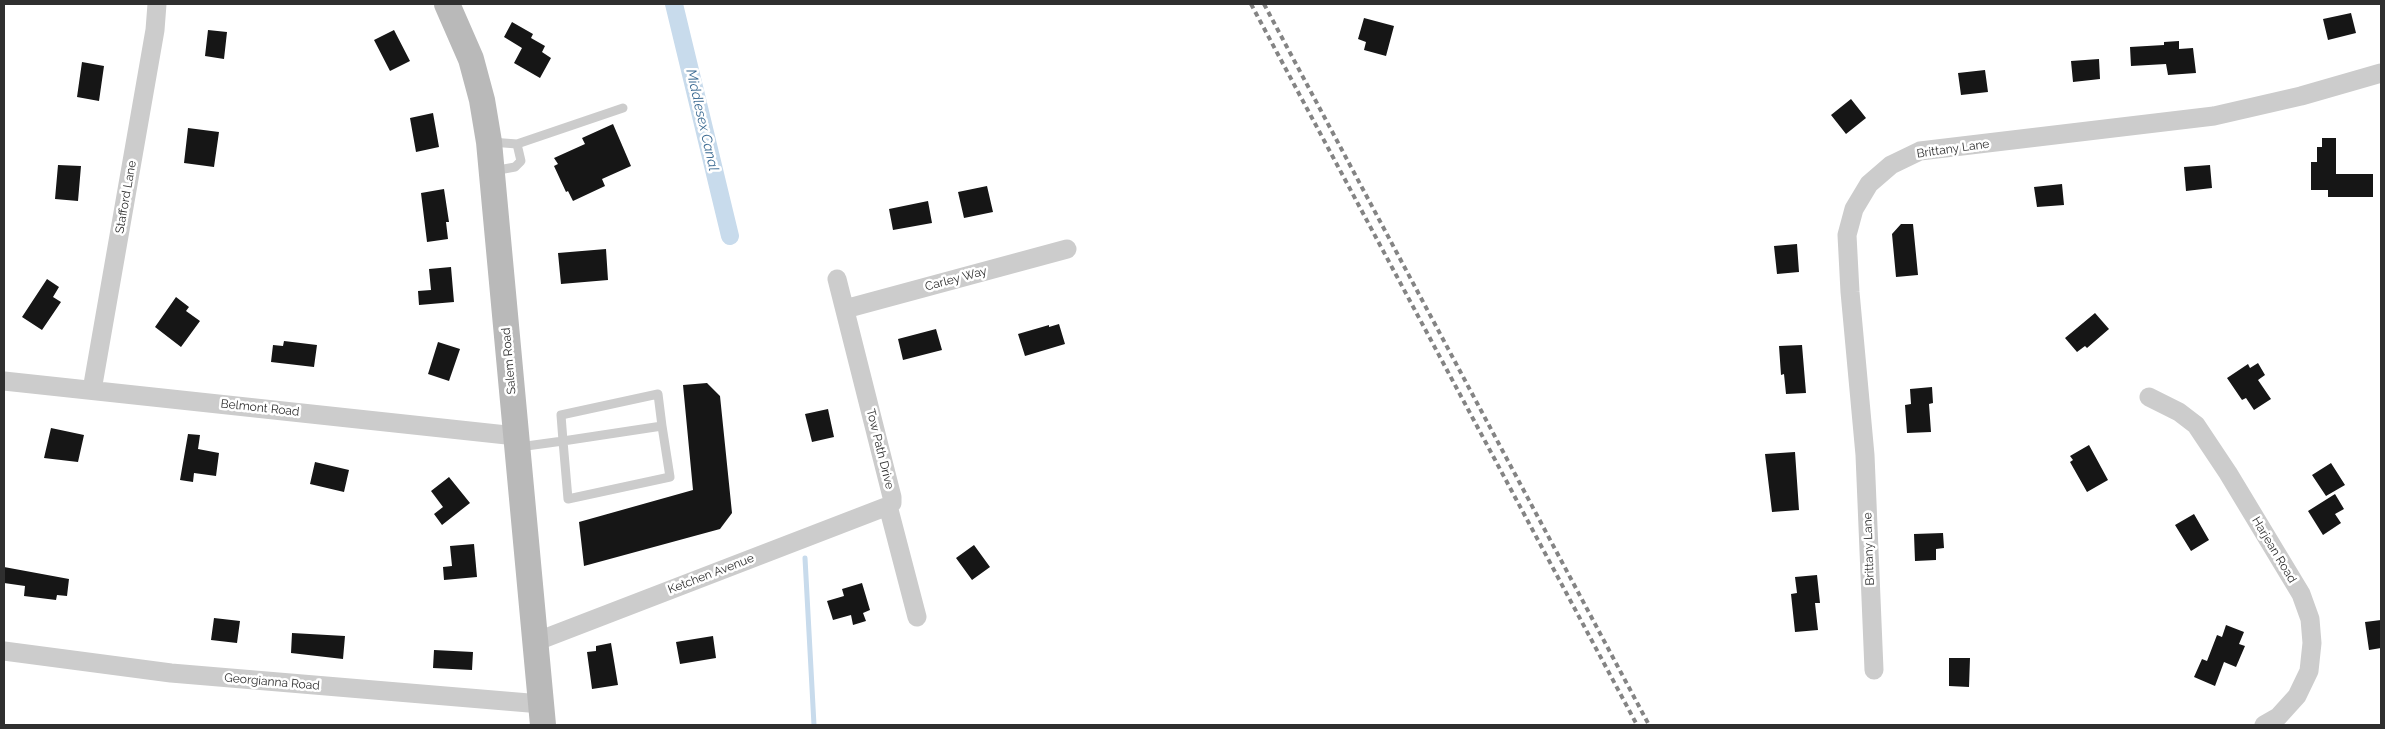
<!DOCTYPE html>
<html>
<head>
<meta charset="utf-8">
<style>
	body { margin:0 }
	#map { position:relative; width:2385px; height:729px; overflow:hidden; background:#fff; font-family:Raleway,sans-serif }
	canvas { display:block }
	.frame { position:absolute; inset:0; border:5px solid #2f2f2f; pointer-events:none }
</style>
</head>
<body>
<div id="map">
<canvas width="2385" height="729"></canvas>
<div class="frame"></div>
</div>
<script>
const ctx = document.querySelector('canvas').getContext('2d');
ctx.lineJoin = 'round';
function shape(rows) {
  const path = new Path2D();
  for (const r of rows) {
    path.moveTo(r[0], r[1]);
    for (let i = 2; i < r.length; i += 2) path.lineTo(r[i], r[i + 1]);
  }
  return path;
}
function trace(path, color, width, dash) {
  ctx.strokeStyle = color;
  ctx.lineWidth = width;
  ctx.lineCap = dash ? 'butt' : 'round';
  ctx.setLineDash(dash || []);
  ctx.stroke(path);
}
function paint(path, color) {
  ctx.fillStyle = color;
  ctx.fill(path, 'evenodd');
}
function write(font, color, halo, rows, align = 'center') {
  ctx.font = font + ' Raleway,sans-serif';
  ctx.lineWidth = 5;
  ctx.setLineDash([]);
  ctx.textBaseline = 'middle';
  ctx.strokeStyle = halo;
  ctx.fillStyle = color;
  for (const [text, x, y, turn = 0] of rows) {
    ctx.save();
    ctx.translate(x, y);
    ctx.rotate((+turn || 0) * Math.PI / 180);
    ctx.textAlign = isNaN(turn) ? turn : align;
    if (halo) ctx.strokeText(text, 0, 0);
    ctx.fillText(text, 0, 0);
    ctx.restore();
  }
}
trace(shape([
	[805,558,814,725]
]), '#c8dbec', 5);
trace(shape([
	[674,4,730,236]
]), '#c8dbec', 18);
paint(shape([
	[2351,13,2356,33,2328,40,2323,19],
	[1364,18,1394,26,1386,56,1364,50,1366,42,1358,39],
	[512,22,533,34,531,38,545,46,542,52,551,58,540,78,514,63,522,48,504,37],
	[208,30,227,32,224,59,205,56],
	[394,30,410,61,390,71,374,40],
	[2179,41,2179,49,2193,48,2196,73,2168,75,2166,64,2131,66,2130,47,2164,45,2164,42],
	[2099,59,2100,79,2073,82,2071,61],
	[82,62,104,66,99,101,77,97],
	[1985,70,1988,92,1961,95,1958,73],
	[1851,99,1866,118,1846,134,1831,115],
	[433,113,439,147,416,152,410,118],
	[613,124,631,166,602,179,605,186,573,201,568,191,566,192,554,166,558,164,554,158,585,144,582,138],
	[188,128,219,132,214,167,184,163],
	[2322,138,2336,138,2336,174,2373,174,2373,197,2328,197,2328,190,2311,190,2311,162,2317,162,2317,147,2322,147],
	[58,165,81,166,78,201,55,199],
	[2210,165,2212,188,2186,191,2184,167],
	[2062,184,2064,205,2037,207,2034,187],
	[987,186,993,212,964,218,958,192],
	[444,189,449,222,446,222,448,239,427,242,421,193],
	[928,201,932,223,893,230,889,209],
	[1901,224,1913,224,1918,275,1896,277,1892,234],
	[1797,244,1799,272,1777,274,1774,246],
	[606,249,608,280,561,284,558,253],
	[451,267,454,302,419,305,418,291,431,290,429,269],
	[47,279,59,287,53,297,61,302,42,330,22,317],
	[176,297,189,307,186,311,200,321,181,347,155,327],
	[2095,313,2109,329,2087,348,2085,346,2077,352,2065,338],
	[1059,324,1065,344,1025,356,1018,334,1049,325,1049,327],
	[936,329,942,350,903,360,898,339],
	[284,341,317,345,314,367,271,362,273,345,283,346],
	[438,342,460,349,449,381,428,374],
	[1802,345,1806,393,1786,394,1784,374,1781,375,1779,346],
	[2258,363,2265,375,2258,380,2271,399,2254,410,2246,398,2242,400,2227,378,2248,364,2250,368],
	[707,383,720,396,732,513,720,529,584,566,579,522,693,490,683,385],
	[1932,387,1933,403,1929,404,1931,432,1907,433,1905,405,1911,404,1910,389],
	[828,409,834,437,812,442,805,414],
	[51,428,84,435,78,462,44,458],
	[188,434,200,435,198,449,219,453,216,476,194,473,193,482,180,480],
	[2089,445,2108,480,2087,492,2070,462,2073,460,2070,456],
	[1795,452,1799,510,1772,512,1765,454],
	[315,462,349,470,344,492,310,484],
	[2331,463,2345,485,2326,496,2312,475],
	[449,477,470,503,442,525,434,514,443,507,431,491],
	[2335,494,2344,509,2335,514,2341,523,2323,535,2308,511],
	[2194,514,2209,540,2191,551,2175,525],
	[1943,533,1944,548,1936,549,1936,560,1915,561,1914,534],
	[474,544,477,577,444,580,443,567,452,566,450,546],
	[974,545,990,567,972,580,956,558],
	[4,567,69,579,67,596,57,595,56,600,24,596,25,586,4,583],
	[1817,575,1820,603,1815,603,1818,630,1795,632,1791,594,1797,593,1795,577],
	[862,583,870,610,863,613,866,621,853,625,851,615,833,620,827,601,844,596,842,589],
	[214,618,240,621,237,643,211,640],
	[2381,620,2381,648,2369,650,2365,622],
	[2226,625,2244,632,2239,644,2245,646,2236,667,2224,662,2215,686,2194,677,2202,659,2207,661,2217,635,2222,637],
	[292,633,345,636,343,659,291,653],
	[713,636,716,658,680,664,676,642],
	[611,643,618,685,592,689,587,652,596,651,596,646],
	[434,650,473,652,472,670,433,668],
	[1949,658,1970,658,1969,687,1949,686]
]), '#161616');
trace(shape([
	[491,142,517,144,521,161,515,167,493,171],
	[517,144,623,108],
	[519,447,563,441,662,426,658,394,561,415,563,441,568,499,670,477,662,426]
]), '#ccc', 9);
trace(shape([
	[837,279,892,497,892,503,888,506,917,617],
	[845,309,1067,249],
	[4,381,516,436],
	[92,390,155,30,157,4],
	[2149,397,2179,412,2196,425,2228,473,2301,594,2310,619,2312,643,2309,671,2297,696,2278,717,2264,725],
	[535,642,888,506],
	[4,651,171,673,541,704],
	[1874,670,1865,455,1850,292,1847,235,1854,209,1869,184,1891,165,1920,151,2214,116,2301,96,2381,73]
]), '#ccc', 19);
trace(shape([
	[447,4,471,59,482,100,489,142,543,725]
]), '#b9b9b9', 26);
trace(shape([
	[1251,4,1637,725],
	[1264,4,1649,725]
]), '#848484', 4, [5, 4]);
write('12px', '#2f2f2f', '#fff', [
	["Brittany Lane",1953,149,-8],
	["Stafford Lane",126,197,-80],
	["Carley Way",956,279,-15],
	["Salem Road",509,361,-95],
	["Belmont Road",260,408,6],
	["Tow Path Drive",880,449,76],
	["Brittany Lane",1869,549,-92],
	["Harjean Road",2274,550,59],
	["Ketchen Avenue",711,574,-21],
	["Georgianna Road",272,682,5]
]);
write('italic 14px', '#3b6a92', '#fff', [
	["Middlesex Canal",702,120,77]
]);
</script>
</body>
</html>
